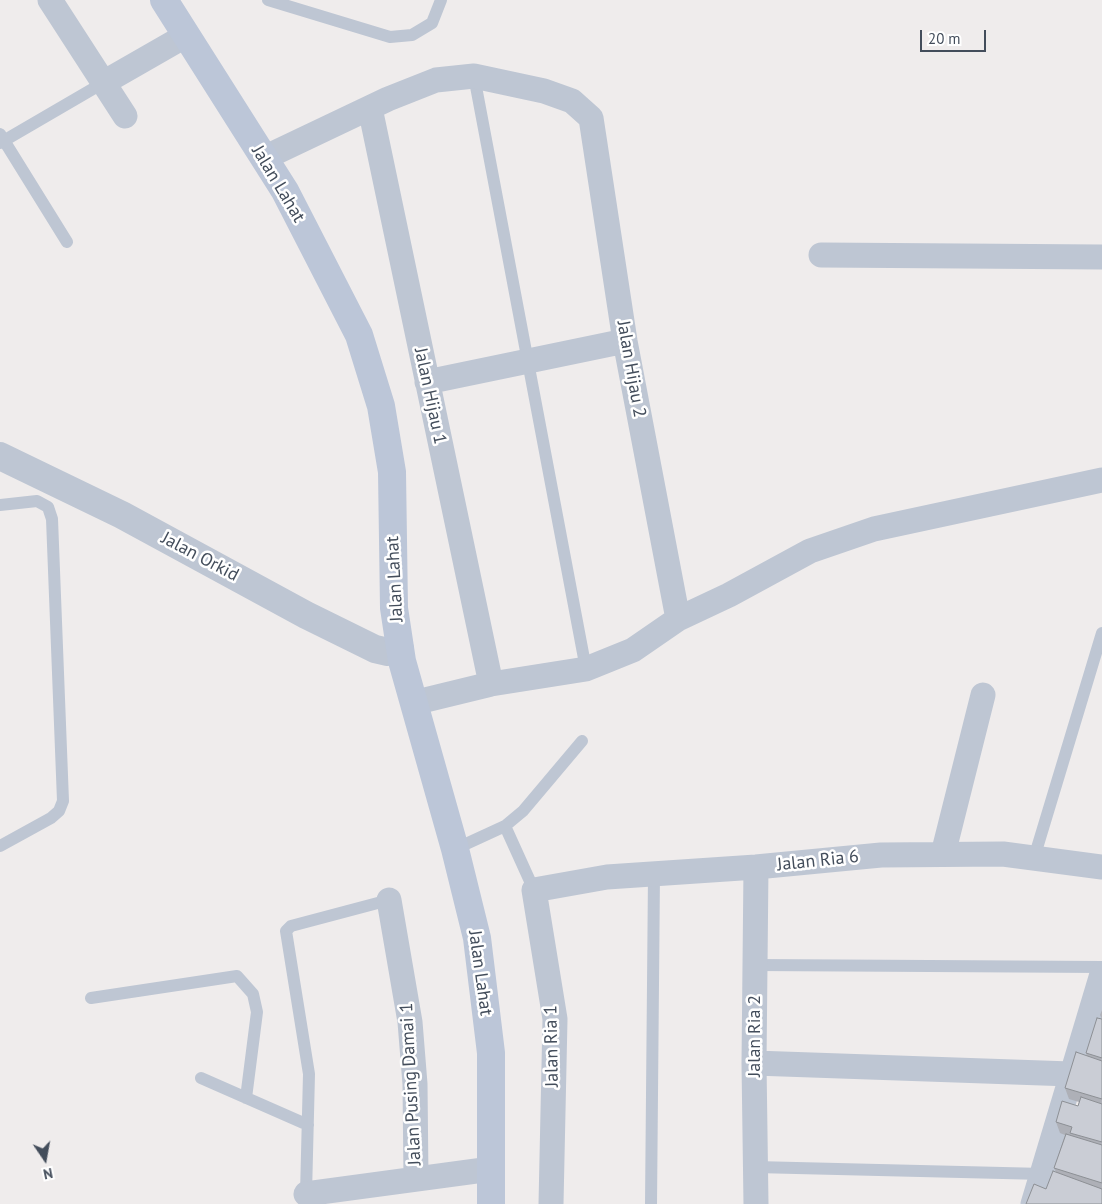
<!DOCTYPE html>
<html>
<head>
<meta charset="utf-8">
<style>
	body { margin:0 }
	#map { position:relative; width:1102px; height:1204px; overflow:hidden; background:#efecec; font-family:"PT Sans",sans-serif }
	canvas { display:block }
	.north { position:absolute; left:20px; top:1134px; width:50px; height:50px; -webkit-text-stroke:4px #fff; paint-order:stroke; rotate:168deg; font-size:14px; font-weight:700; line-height:20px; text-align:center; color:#434d5b }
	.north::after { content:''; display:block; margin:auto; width:18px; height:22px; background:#434d5b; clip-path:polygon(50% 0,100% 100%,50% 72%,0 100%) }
	.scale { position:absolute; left:920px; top:30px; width:66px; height:22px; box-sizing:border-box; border:2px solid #434d5b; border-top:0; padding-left:6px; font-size:15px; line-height:18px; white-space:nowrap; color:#434d5b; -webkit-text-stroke:4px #fff; paint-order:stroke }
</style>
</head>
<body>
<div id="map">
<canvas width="1102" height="1204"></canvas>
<div class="north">N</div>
<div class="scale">20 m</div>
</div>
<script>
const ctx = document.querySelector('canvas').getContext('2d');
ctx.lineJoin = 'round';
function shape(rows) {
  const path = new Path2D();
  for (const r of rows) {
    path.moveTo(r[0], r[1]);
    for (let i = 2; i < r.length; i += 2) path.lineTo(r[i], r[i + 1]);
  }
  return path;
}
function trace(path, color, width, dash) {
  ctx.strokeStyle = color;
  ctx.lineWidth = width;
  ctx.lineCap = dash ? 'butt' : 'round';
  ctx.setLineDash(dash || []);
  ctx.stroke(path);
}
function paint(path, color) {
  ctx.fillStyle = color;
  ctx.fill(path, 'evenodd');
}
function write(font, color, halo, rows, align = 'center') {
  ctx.font = font + ' "PT Sans",sans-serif';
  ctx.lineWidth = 5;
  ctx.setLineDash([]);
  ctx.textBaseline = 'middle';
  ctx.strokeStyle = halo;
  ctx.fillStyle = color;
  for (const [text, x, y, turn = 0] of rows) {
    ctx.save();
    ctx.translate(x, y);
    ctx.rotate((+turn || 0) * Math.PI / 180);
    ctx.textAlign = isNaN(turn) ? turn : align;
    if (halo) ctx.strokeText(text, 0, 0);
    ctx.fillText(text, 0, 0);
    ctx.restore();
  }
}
trace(shape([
	[268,0,390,37,412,35,432,23,441,0],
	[474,76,586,669],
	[0,134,67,242],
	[0,143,103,83],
	[0,505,37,501,48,507,52,519,63,801,59,811,51,818,0,846],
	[505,826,534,890],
	[455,849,505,826,523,811,582,741],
	[1034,858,1102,633],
	[755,965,1102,967],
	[91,998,237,976,253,994,257,1012,246,1098],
	[201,1078,308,1125],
	[755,1167,1044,1174],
	[306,1194,309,1074,286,931,291,926,389,900],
	[651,1204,654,874]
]), '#bec6d3', 12);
trace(shape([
	[50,0,125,116],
	[103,83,185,36],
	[370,108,491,684],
	[264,158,388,99,436,80,474,76,544,91,572,101,591,118,625,341,678,619],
	[821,255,1102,257],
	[427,382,625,341],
	[413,703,491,684,586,669,633,650,678,619,729,595,810,551,874,529,1102,480],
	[943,854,983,695],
	[756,867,754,1063,756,1204],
	[389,900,410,1022,415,1084,416,1179],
	[754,1063,1071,1074],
	[306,1194,491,1169],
	[551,1204,555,1019,534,890,607,877,756,867,881,855,1003,854,1102,867],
	[1033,1204,1102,974]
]), '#bec6d3', 25);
trace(shape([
	[0,456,122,515,306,615,375,649,388,652,400,649]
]), '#bec6d3', 28);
trace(shape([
	[164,0,285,191,359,335,381,406,392,472,394,608,402,661,455,849,477,938,491,1053,491,1204]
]), '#bcc6d8', 28);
paint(shape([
	[1102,1010,1102,1204,1046,1189,1056,1172,1054,1168,1065,1135,1060,1133,1056,1122,1078,1106,1079,1102,1069,1099,1065,1088,1087,1056,1086,1053,1102,1019,1100,1015]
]), '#aeb0b7');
const building = shape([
	[1097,1018,1102,1019,1102,1058,1086,1053,1097,1018],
	[1076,1052,1102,1061,1102,1099,1065,1088,1076,1052],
	[1081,1097,1102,1104,1102,1142,1070,1133,1072,1127,1056,1122,1062,1101,1078,1106,1081,1097],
	[1066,1134,1102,1145,1102,1183,1054,1168,1066,1134],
	[1053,1171,1102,1189,1102,1204,1026,1204,1034,1184,1046,1189,1053,1171]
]);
paint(building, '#cacdd5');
trace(building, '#8d9095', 1);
write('18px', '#434d5b', '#fff', [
	["Jalan Lahat",278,184,59],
	["Jalan Hijau 2",631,369,80],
	["Jalan Hijau 1",430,396,78],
	["Jalan Orkid",200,557,28],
	["Jalan Lahat",395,579,-93],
	["Jalan Ria 6",818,861,-6],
	["Jalan Lahat",480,973,82],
	["Jalan Ria 2",755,1036,-90],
	["Jalan Ria 1",552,1046,-91],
	["Jalan Pusing Damai 1",411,1084,-93]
]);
</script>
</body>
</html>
